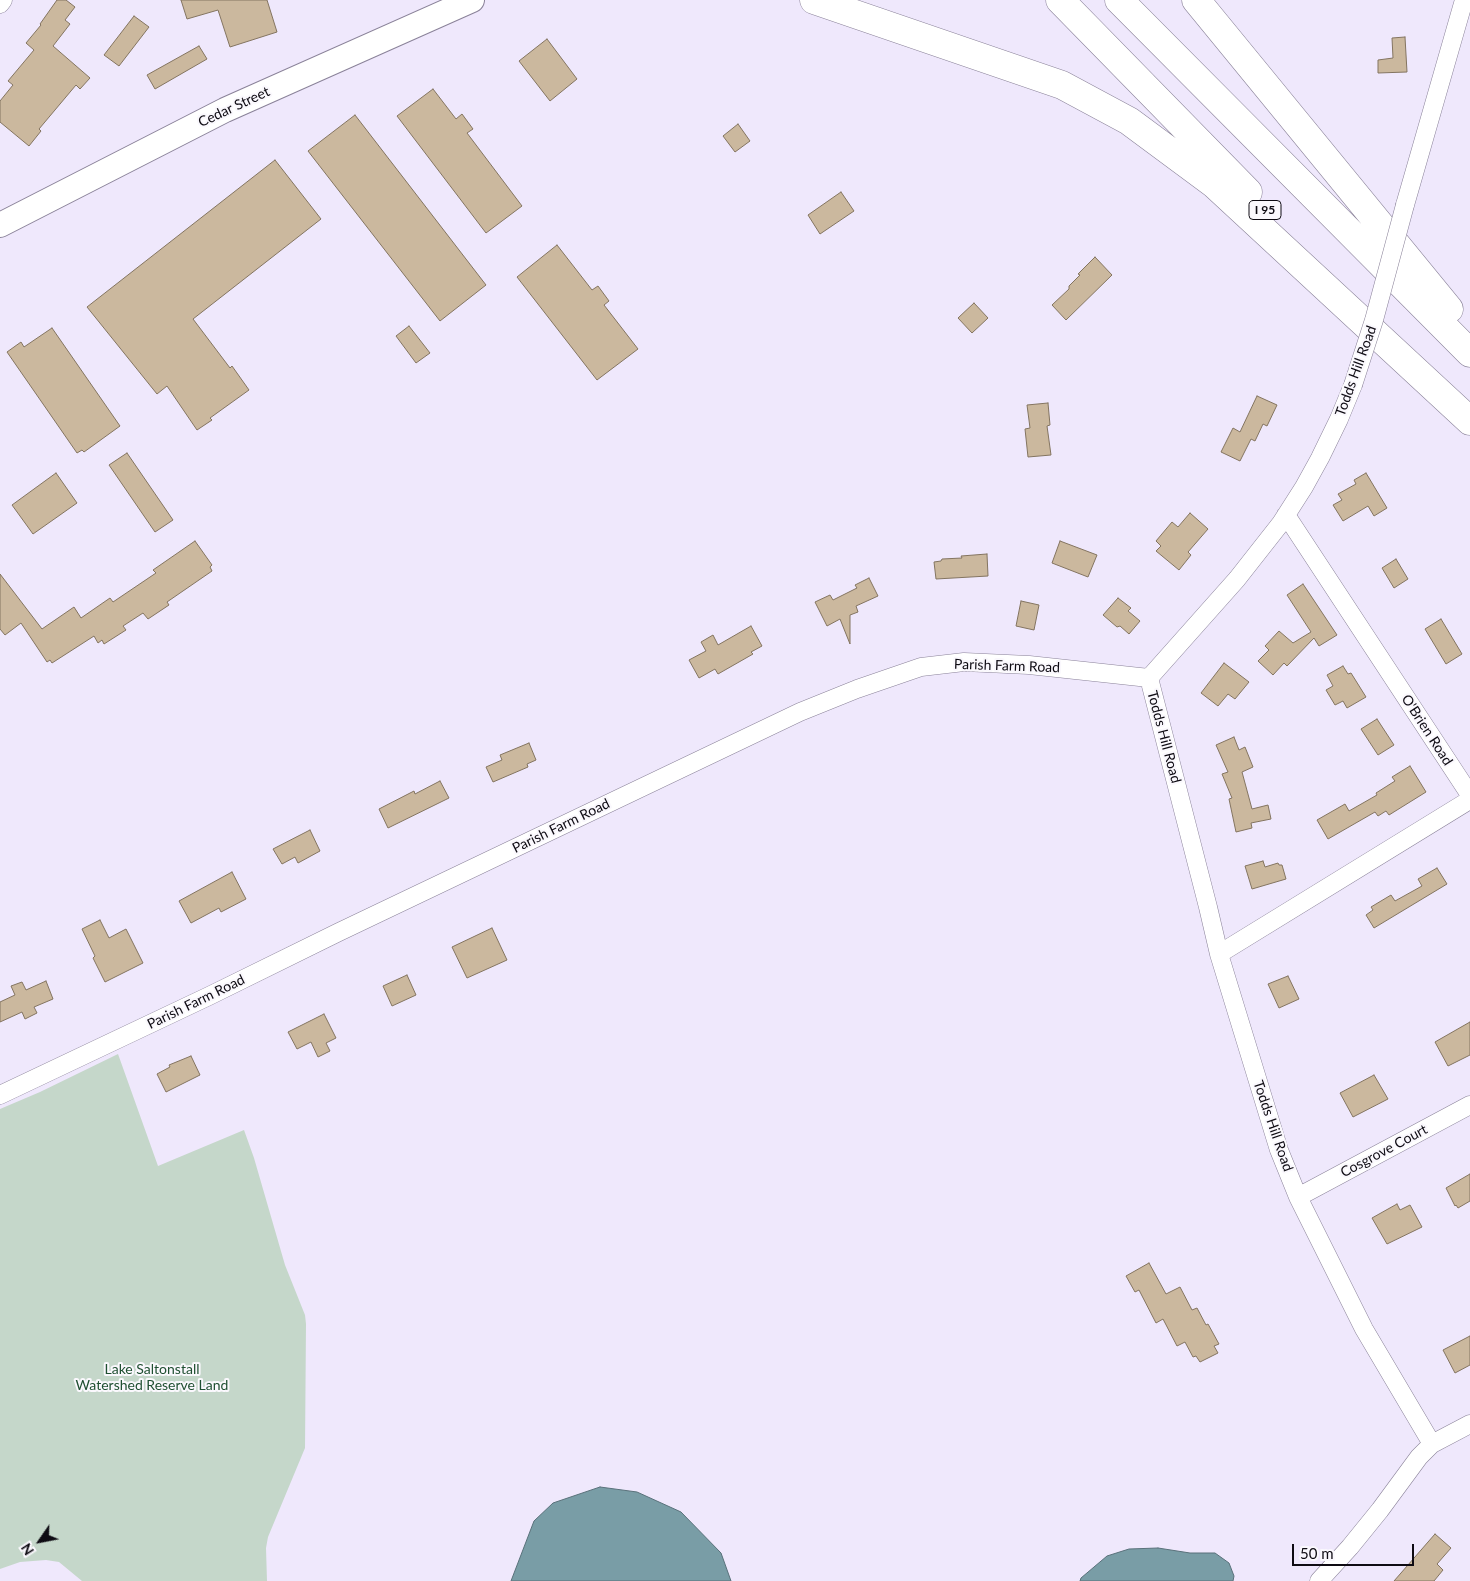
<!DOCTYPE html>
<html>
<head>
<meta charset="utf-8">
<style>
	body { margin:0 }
	#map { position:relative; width:1470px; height:1581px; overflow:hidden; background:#efe8fc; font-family:Lato,sans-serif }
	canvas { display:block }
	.north { position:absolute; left:15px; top:1516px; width:50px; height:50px; -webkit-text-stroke:4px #faf8fd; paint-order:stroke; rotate:237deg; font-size:14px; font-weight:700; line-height:20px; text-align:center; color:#0e0b13 }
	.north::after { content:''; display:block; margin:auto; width:18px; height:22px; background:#0e0b13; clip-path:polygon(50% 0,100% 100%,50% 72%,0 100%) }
	.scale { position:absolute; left:1292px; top:1544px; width:122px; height:22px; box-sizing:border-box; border:2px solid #0e0b13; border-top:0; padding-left:6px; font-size:15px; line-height:18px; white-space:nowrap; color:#0e0b13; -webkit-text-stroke:4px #faf8fd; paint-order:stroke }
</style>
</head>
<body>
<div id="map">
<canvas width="1470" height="1581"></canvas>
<div class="north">N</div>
<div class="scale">50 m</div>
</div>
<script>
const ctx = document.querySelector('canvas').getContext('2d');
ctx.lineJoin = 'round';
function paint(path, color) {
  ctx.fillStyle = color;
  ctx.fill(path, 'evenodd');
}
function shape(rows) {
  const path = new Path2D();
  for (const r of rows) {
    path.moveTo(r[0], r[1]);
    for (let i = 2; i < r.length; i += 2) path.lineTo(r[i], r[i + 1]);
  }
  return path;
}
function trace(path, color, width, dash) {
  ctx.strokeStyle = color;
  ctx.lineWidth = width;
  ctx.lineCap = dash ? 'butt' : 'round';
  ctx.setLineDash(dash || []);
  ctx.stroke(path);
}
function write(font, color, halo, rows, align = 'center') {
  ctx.font = font + ' Lato,sans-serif';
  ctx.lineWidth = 4;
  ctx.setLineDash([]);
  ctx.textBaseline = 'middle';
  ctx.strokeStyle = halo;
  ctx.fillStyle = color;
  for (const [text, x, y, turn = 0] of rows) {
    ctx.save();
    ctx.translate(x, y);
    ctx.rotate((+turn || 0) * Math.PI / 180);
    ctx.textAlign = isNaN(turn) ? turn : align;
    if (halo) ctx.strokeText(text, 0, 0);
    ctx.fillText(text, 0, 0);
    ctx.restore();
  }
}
paint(shape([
	[118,1054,158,1166,244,1130,254,1158,285,1265,305,1315,306,1324,305,1448,268,1537,266,1548,267,1581,82,1581,59,1562,46,1560,20,1562,0,1569,0,1109,40,1092]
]), '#c5d7ca');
const water = shape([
	[600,1487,637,1492,681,1512,721,1553,731,1581,511,1581,534,1521,553,1503,600,1487],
	[1158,1548,1190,1553,1215,1553,1229,1563,1234,1576,1233,1581,1080,1581,1081,1578,1107,1556,1129,1549,1158,1548]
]);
paint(water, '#799da6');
trace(water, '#59717a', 1);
const building = shape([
	[57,0,66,0,75,7,65,20,70,24,53,46,90,78,80,89,76,85,39,129,41,131,29,146,0,122,0,101,13,85,8,81,34,50,26,43,41,25,40,24,57,0],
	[181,0,267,0,277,32,230,47,218,10,187,19,181,0],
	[134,16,149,27,119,66,104,55,134,16],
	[1405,37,1407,72,1378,73,1378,60,1393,58,1392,38,1405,37],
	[547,39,577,79,550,101,519,61,547,39],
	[199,46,207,59,155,89,147,75,199,46],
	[433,89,456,119,462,114,473,129,467,133,522,206,486,233,397,116,433,89],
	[355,115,486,285,440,321,308,151,355,115],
	[738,124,750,141,735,152,723,136,738,124],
	[275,160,321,219,193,319,230,368,232,366,249,390,210,418,212,420,197,430,167,386,157,394,87,307,275,160],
	[841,192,854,211,820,234,808,215,841,192],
	[557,245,592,290,598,286,609,301,604,305,638,349,597,380,517,277,557,245],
	[1095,257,1112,275,1066,320,1052,305,1069,289,1069,286,1080,275,1078,274,1095,257],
	[974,303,988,318,972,333,958,318,974,303],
	[409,326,430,353,416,363,396,336,409,326],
	[52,328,120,426,84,452,82,450,77,453,7,352,21,342,24,347,52,328],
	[1257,396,1277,405,1267,426,1263,424,1255,441,1251,439,1240,461,1221,452,1233,428,1240,432,1257,396],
	[1048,403,1050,425,1047,426,1051,455,1028,457,1025,429,1030,428,1027,405,1048,403],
	[127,453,173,520,155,532,109,465,127,453],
	[56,473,77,503,33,534,12,505,56,473],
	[1366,473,1387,508,1374,516,1368,506,1343,521,1333,505,1342,500,1338,494,1356,484,1354,480,1366,473],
	[1190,513,1208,529,1188,552,1191,555,1179,570,1156,551,1161,546,1156,541,1172,522,1178,527,1190,513],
	[195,541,212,565,210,567,212,571,167,602,169,605,148,619,143,613,123,626,126,630,104,644,102,640,98,643,94,636,52,663,50,660,47,662,21,623,5,635,0,629,0,574,42,629,74,607,81,618,110,598,113,602,156,573,153,570,195,541],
	[1060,541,1097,555,1088,577,1052,563,1060,541],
	[987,554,988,576,936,579,934,562,941,561,942,559,962,558,961,556,987,554],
	[1396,559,1408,579,1394,588,1382,568,1396,559],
	[869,578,878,596,856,606,858,612,850,615,850,644,840,619,827,626,815,602,830,595,833,600,857,588,855,585,869,578],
	[1303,584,1337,635,1319,646,1314,638,1287,666,1284,663,1273,675,1258,661,1269,650,1265,646,1279,631,1293,643,1311,632,1287,595,1303,584],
	[1118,598,1131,608,1128,611,1140,621,1129,634,1120,626,1117,627,1103,615,1118,598],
	[1021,601,1039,605,1034,630,1016,626,1021,601],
	[1441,619,1462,654,1446,664,1425,629,1441,619],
	[751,626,762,646,751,652,753,654,718,674,715,669,699,678,689,660,706,651,701,642,713,635,718,645,751,626],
	[1224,663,1249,682,1235,699,1228,694,1218,706,1201,693,1224,663],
	[1343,666,1348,674,1351,673,1366,697,1347,708,1343,701,1335,705,1326,690,1333,686,1327,675,1343,666],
	[1377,719,1394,745,1378,755,1361,729,1377,719],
	[1234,737,1239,750,1245,747,1253,767,1242,772,1252,809,1268,805,1271,819,1251,823,1252,828,1236,832,1229,799,1232,798,1222,774,1228,772,1216,745,1234,737],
	[529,743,536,760,527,764,528,767,493,782,486,767,502,760,500,755,529,743],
	[1410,766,1426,792,1389,815,1386,811,1378,816,1375,812,1328,839,1317,820,1345,804,1349,811,1377,795,1376,793,1395,781,1392,777,1410,766],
	[440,781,449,798,388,828,379,809,414,791,415,794,440,781],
	[310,830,320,851,298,863,295,857,282,864,273,849,310,830],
	[1263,861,1265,867,1278,863,1279,865,1282,865,1286,879,1252,889,1245,866,1263,861],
	[1437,868,1447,884,1374,928,1366,915,1373,910,1371,907,1391,895,1395,901,1422,886,1418,879,1437,868],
	[232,872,246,899,221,912,219,908,191,923,179,901,232,872],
	[100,920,109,938,126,929,143,963,105,982,93,958,95,956,82,929,100,920],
	[492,928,507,960,467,978,452,947,492,928],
	[407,975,416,995,392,1006,383,986,407,975],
	[1288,976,1299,999,1279,1008,1268,984,1288,976],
	[46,981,53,999,34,1007,37,1013,25,1019,22,1012,0,1022,0,1002,15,995,11,986,22,982,26,990,46,981],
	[324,1014,336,1038,326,1043,330,1051,318,1057,311,1042,297,1049,288,1032,324,1014],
	[1470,1022,1470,1055,1448,1066,1435,1042,1470,1022],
	[191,1056,200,1075,166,1092,157,1074,170,1067,169,1065,191,1056],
	[1374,1075,1388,1099,1353,1117,1340,1093,1374,1075],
	[1470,1174,1470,1201,1458,1208,1456,1205,1455,1206,1446,1188,1470,1174],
	[1397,1204,1400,1210,1410,1205,1422,1227,1387,1244,1372,1218,1397,1204],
	[1149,1263,1166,1294,1180,1287,1192,1310,1197,1308,1206,1325,1208,1324,1219,1344,1214,1346,1218,1353,1200,1362,1196,1356,1193,1357,1185,1342,1177,1346,1163,1319,1156,1323,1139,1290,1135,1292,1126,1276,1149,1263],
	[1470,1336,1470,1365,1455,1373,1443,1350,1470,1336],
	[1435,1534,1451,1548,1437,1564,1443,1570,1434,1581,1394,1581,1435,1534]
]);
paint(building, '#cbb89e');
trace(building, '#837460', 1);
const minor = shape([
	[0,4,3,0],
	[1405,205,1464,0],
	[1149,678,1208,907,1219,954,1279,1150,1298,1197,1364,1329,1432,1444],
	[1149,678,1237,579,1281,523,1304,487,1320,458,1339,419,1353,385],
	[1219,954,1468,801,1470,795,1286,515],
	[0,1095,209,996,339,932,800,712,857,689,921,667,964,662,1029,665,1149,678],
	[1298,1197,1470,1105],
	[1319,1581,1350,1547,1380,1510,1419,1457,1432,1444,1470,1424]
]);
const secondary = shape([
	[0,225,225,110,472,0]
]);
const motorway = shape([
	[814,0,1062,85,1129,121,1214,184,1470,421],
	[1060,0,1248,192],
	[1119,0,1470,353],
	[1196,0,1449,309]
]);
trace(minor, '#8a8299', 19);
trace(secondary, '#8a8299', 26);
trace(motorway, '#8a8299', 29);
trace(minor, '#fff', 18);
trace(secondary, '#fff', 24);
trace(motorway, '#fff', 28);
const minorBridge = shape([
	[1353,385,1374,320,1405,205]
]);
trace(minorBridge, '#8a8299', 19, []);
trace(minorBridge, '#fff', 18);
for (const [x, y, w] of [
	[1265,210,32]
]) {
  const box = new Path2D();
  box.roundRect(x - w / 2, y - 9.5, w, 19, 4);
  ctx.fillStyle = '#faf8fd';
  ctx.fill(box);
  trace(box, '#0e0b13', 1);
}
write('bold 12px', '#0e0b13', null, [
	["I 95",1265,210]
]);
write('14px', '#0e0b13', '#faf8fd', [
	["Cedar Street",234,107,-25],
	["Todds Hill Road",1356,371,-70],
	["Parish Farm Road",1007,666,2],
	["O'Brien Road",1427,730,57],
	["Todds Hill Road",1164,737,75],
	["Parish Farm Road",561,826,-26],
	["Parish Farm Road",196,1002,-26],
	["Todds Hill Road",1273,1126,71],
	["Cosgrove Court",1384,1151,-28]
]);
write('14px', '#1f4f31', '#faf8fd', [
	["Lake Saltonstall",152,1369],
	["Watershed Reserve Land",152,1385]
]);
</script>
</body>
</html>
